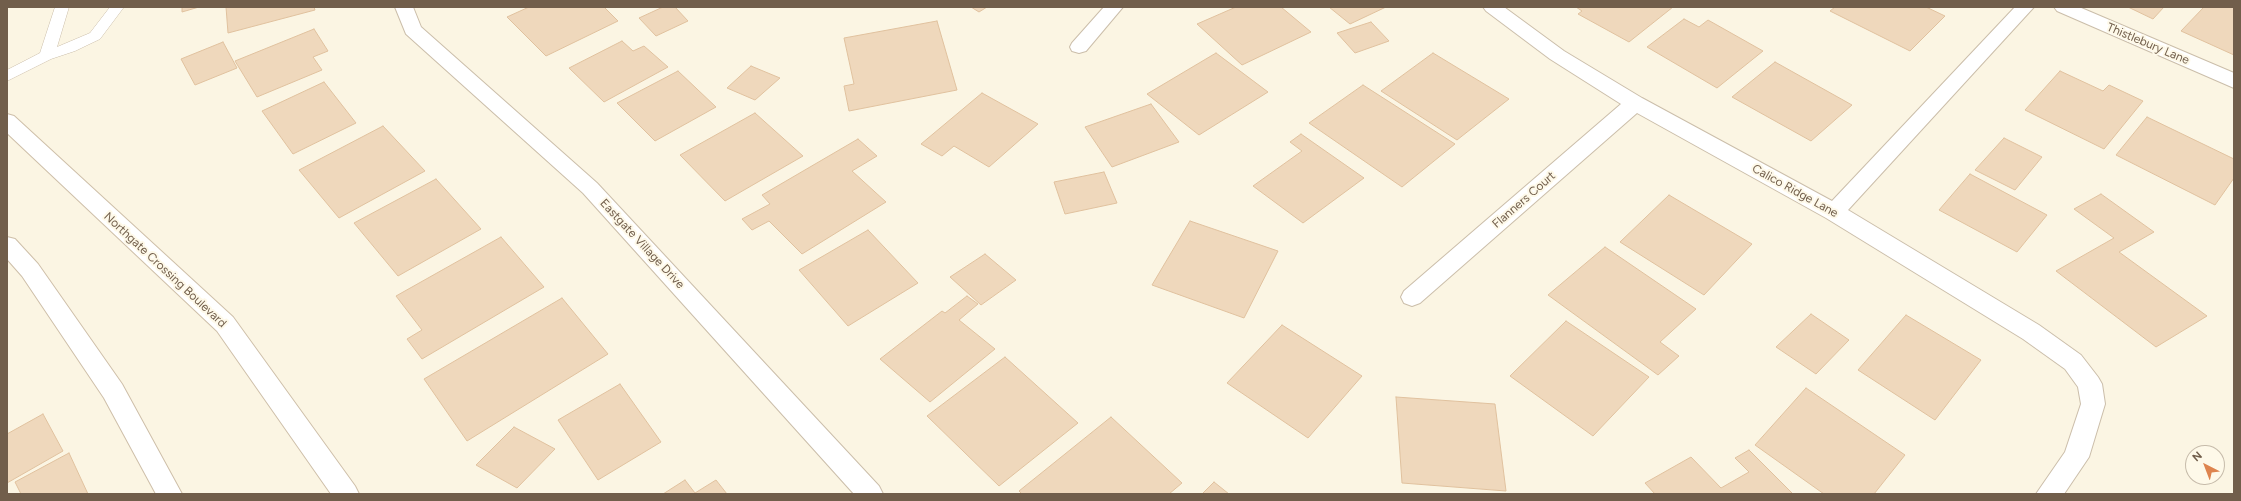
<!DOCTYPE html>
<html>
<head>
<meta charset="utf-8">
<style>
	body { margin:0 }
	#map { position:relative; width:2241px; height:501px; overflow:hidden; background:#fbf5e3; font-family:Figtree,sans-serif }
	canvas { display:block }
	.frame { position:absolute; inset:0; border:8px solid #715e4b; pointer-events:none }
	.north { position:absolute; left:2185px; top:445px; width:40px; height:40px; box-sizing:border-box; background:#fef9e9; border:1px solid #c6bbaa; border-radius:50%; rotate:318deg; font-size:11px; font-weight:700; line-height:16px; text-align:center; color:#715e4b }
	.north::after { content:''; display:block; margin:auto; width:14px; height:18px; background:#de844e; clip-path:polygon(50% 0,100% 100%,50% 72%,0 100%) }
</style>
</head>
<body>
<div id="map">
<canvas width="2241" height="501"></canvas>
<div class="frame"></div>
<div class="north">N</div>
</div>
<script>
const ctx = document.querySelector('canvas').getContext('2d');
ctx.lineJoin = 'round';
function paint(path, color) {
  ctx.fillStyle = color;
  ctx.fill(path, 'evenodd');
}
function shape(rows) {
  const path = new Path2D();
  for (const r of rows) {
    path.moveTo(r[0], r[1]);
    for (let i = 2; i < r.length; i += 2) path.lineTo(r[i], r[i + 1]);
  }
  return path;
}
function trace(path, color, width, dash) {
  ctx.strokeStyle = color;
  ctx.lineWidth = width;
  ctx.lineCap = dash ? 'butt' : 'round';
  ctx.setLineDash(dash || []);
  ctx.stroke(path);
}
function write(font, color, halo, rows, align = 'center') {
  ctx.font = font + ' Figtree,sans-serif';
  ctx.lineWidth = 4;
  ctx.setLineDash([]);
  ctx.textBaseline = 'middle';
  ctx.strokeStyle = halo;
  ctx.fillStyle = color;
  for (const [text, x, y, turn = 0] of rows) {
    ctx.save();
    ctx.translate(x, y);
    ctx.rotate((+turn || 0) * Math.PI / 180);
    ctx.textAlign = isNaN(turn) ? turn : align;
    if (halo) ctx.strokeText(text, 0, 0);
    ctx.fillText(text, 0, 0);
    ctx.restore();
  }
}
const building = shape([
	[182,7,199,7,182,12,182,7],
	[226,7,314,7,315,10,228,33,226,7],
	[529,7,604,7,618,21,546,56,507,17,529,7],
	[663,7,675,7,688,21,656,36,639,18,663,7],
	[971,7,987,7,979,12,971,7],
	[1236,7,1281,7,1311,32,1242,65,1197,24,1236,7],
	[1329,7,1386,7,1350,24,1329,7],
	[1576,7,1673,7,1629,42,1578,14,1582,11,1576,7],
	[1835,7,1926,7,1945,16,1910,51,1830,11,1835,7],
	[2128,7,2164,7,2153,19,2128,7],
	[2204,7,2234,7,2234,55,2181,31,2204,7],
	[1684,19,1699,27,1708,20,1763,51,1717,88,1647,47,1684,19],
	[937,21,957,90,849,111,844,86,854,84,844,38,937,21],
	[1371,22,1389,41,1355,53,1337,33,1371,22],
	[314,29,328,51,313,57,322,70,257,97,235,61,314,29],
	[622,41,633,51,644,46,668,67,604,102,569,68,622,41],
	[223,42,237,68,195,85,181,59,223,42],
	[1216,53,1268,92,1199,135,1147,94,1216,53],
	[1433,53,1509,99,1457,140,1381,91,1433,53],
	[1775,62,1852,105,1811,141,1732,97,1775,62],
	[751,66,780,78,755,100,727,88,751,66],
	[678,71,716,107,655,141,617,103,678,71],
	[2060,71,2103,91,2109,85,2143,101,2104,149,2025,110,2060,71],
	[324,82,356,123,293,154,262,111,324,82],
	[1363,85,1455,144,1402,187,1309,123,1363,85],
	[982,93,1038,124,989,167,954,146,942,156,921,144,982,93],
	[1151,104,1179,142,1112,167,1085,127,1151,104],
	[755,113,803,156,725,201,680,155,755,113],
	[2147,117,2234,159,2234,178,2215,205,2116,155,2147,117],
	[383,126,425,171,339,218,299,170,383,126],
	[1301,134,1364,178,1303,223,1253,186,1302,151,1290,142,1301,134],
	[2004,138,2042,157,2015,190,1975,170,2004,138],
	[858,139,877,156,852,171,886,202,802,254,769,221,752,230,742,219,770,204,762,195,858,139],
	[1104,172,1117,203,1065,214,1054,182,1104,172],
	[1970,174,2047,215,2017,252,1939,210,1970,174],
	[436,179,481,229,398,276,354,223,436,179],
	[2101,194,2154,232,2119,252,2207,316,2156,347,2056,271,2114,238,2074,209,2101,194],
	[1669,195,1752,244,1704,295,1620,242,1669,195],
	[1190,221,1278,251,1244,318,1152,285,1190,221],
	[868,230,918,283,848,326,799,270,868,230],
	[501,237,544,287,422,359,407,339,422,330,396,296,501,237],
	[1605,247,1696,309,1660,342,1679,356,1658,375,1548,295,1605,247],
	[985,254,1016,280,981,305,950,277,985,254],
	[967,296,978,304,959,320,995,349,930,402,880,359,942,311,945,313,967,296],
	[562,298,608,354,467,441,424,379,562,298],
	[1811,314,1849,340,1816,374,1776,347,1811,314],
	[1906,315,1981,360,1935,420,1858,370,1906,315],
	[1566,321,1649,377,1593,436,1510,376,1566,321],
	[1282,325,1362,376,1308,438,1227,383,1282,325],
	[1005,357,1078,423,999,486,927,416,1005,357],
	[620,384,661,442,598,480,558,420,620,384],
	[1806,388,1905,455,1874,494,1824,494,1755,445,1806,388],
	[1396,397,1495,404,1506,491,1402,483,1396,397],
	[43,414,63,451,7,483,7,434,43,414],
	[1111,417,1182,483,1169,494,1022,494,1019,491,1111,417],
	[514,427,555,449,517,488,476,465,514,427],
	[1749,450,1793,494,1655,494,1645,483,1691,457,1721,488,1749,472,1735,458,1749,450],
	[69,453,88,494,21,494,15,482,69,453],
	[685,480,695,493,716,480,727,494,663,494,685,480],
	[1214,482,1229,494,1202,494,1214,482]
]);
paint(building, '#efd8bc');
trace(building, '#e0c19e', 1);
const service = shape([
	[55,7,69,7,57,47,90,33,110,7,124,7,100,39,75,51,51,59,7,81,7,70,40,53,55,7]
]);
const minor = shape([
	[395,7,413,7,421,27,597,183,879,486,883,494,854,494,583,193,406,34,395,7],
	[1104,7,1123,7,1086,51,1079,53,1072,51,1070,47,1072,43,1104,7],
	[1483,7,1504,7,1564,51,1642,98,1832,201,2015,7,2034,7,1848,210,2039,325,2081,355,2098,377,2102,384,2105,404,2089,457,2064,494,2036,494,2065,452,2081,404,2078,387,2065,369,2023,339,1826,218,1637,113,1420,303,1412,306,1404,303,1401,297,1404,291,1621,104,1550,59,1486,11,1483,7],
	[2054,7,2079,7,2234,73,2234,88,2057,11,2054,7]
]);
const secondary = shape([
	[7,114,14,116,233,317,355,486,359,494,331,494,217,331,7,133,7,114],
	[7,237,15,239,38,264,122,384,182,494,156,494,104,398,22,276,7,259,7,237]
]);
trace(service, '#cbbeaa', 1);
trace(minor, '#cbbeaa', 2);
trace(secondary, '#cebfa9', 2);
paint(service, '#fff');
paint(minor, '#fff');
paint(secondary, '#fff');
write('12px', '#715e4b', '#fef9e9', [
	["Thistlebury Lane",2148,44,23],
	["Calico Ridge Lane",1795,191,29],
	["Flanners Court",1524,200,-41],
	["Eastgate Village Drive",642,244,47],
	["Northgate Crossing Boulevard",165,270,43]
]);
</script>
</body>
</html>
